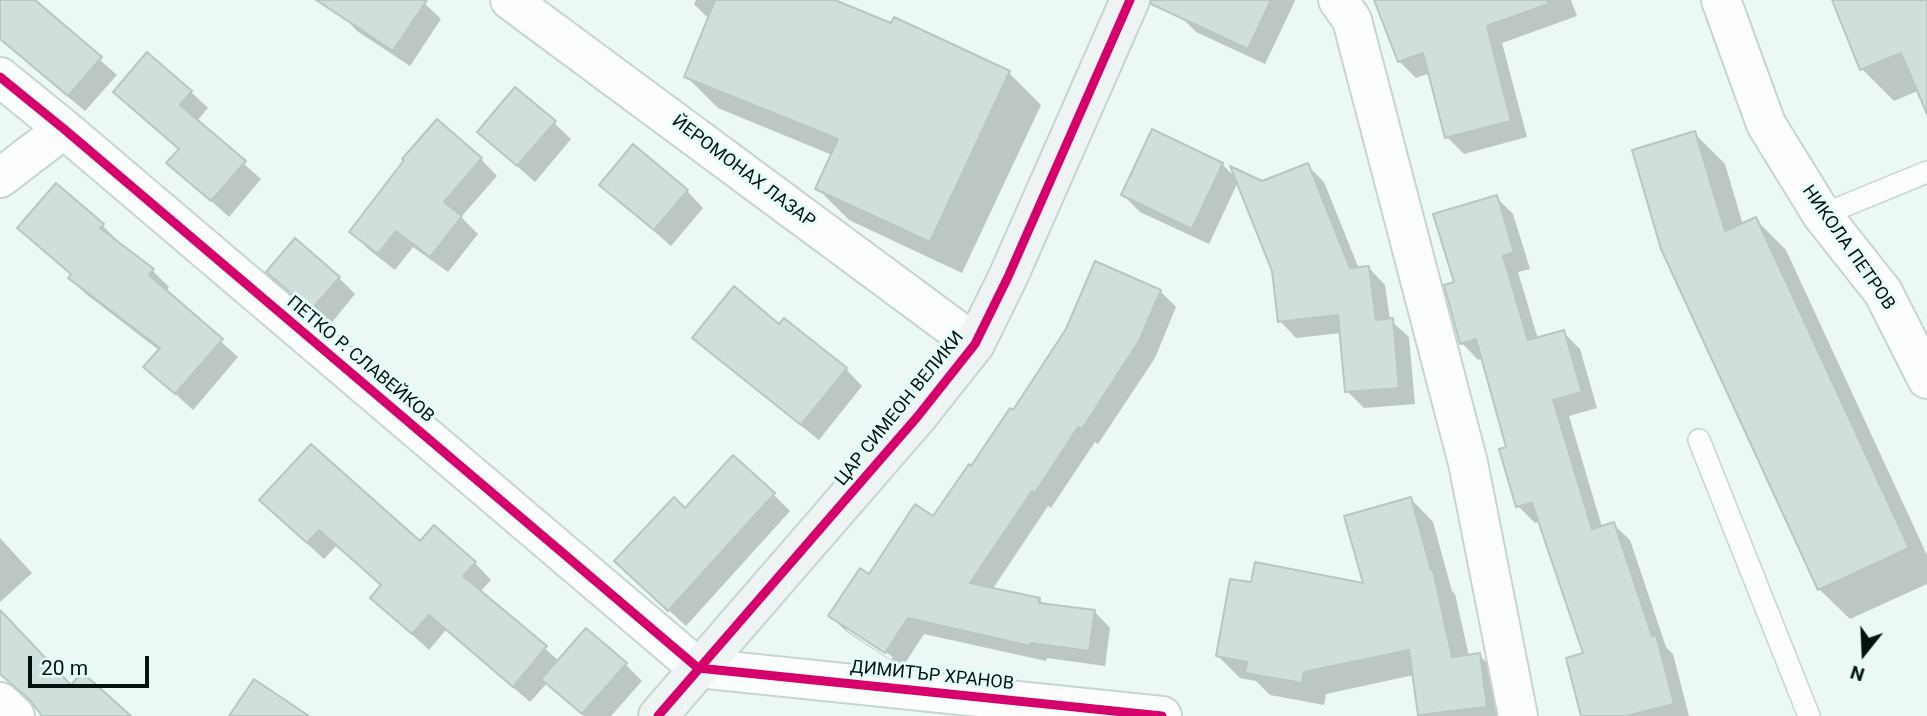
<!DOCTYPE html>
<html>
<head>
<meta charset="utf-8">
<style>
	body { margin:0 }
	#map { position:relative; width:1927px; height:716px; overflow:hidden; background:#ebf8f6; font-family:Roboto,sans-serif }
	canvas { display:block }
	.north { position:absolute; left:1829px; top:618px; width:70px; height:70px; -webkit-text-stroke:5px #e5fef9; paint-order:stroke; rotate:198deg; font-size:19px; font-weight:700; line-height:28px; text-align:center; color:#041210 }
	.north::after { content:''; display:block; margin:auto; width:24px; height:32px; background:#041210; clip-path:polygon(50% 0,100% 100%,50% 72%,0 100%) }
	.scale { position:absolute; left:28px; top:656px; width:121px; height:32px; box-sizing:border-box; border:4px solid #041210; border-top:0; padding-left:9px; font-size:21px; line-height:24px; white-space:nowrap; color:#041210; -webkit-text-stroke:5px #e5fef9; paint-order:stroke }
</style>
</head>
<body>
<div id="map">
<canvas width="1927" height="716"></canvas>
<div class="north">N</div>
<div class="scale">20 m</div>
</div>
<script>
const ctx = document.querySelector('canvas').getContext('2d');
ctx.lineJoin = 'round';
function paint(path, color) {
  ctx.fillStyle = color;
  ctx.fill(path, 'evenodd');
}
function shape(rows) {
  const path = new Path2D();
  for (const r of rows) {
    path.moveTo(r[0], r[1]);
    for (let i = 2; i < r.length; i += 2) path.lineTo(r[i], r[i + 1]);
  }
  return path;
}
function trace(path, color, width, dash) {
  ctx.strokeStyle = color;
  ctx.lineWidth = width;
  ctx.lineCap = dash ? 'butt' : 'round';
  ctx.setLineDash(dash || []);
  ctx.stroke(path);
}
function write(font, color, halo, rows, align = 'center') {
  ctx.font = font + ' Roboto,sans-serif';
  ctx.lineWidth = 6;
  ctx.setLineDash([]);
  ctx.textBaseline = 'middle';
  ctx.strokeStyle = halo;
  ctx.fillStyle = color;
  for (const [text, x, y, turn = 0] of rows) {
    ctx.save();
    ctx.translate(x, y);
    ctx.rotate((+turn || 0) * Math.PI / 180);
    ctx.textAlign = isNaN(turn) ? turn : align;
    if (halo) ctx.strokeText(text, 0, 0);
    ctx.fillText(text, 0, 0);
    ctx.restore();
  }
}
paint(shape([
	[0,0,32,0,117,75,85,111,0,39],
	[350,0,421,0,441,19,410,66,357,31,341,14],
	[696,0,830,0,1009,73,1041,105,962,273,849,220,817,188,832,155,718,108,686,76,709,19,694,4],
	[1186,0,1294,0,1295,1,1265,64,1196,32,1179,15],
	[1376,0,1571,0,1577,16,1502,43,1527,137,1464,154,1447,137,1430,73,1416,78,1399,61],
	[1834,0,1927,0,1927,87,1894,101,1862,69],
	[115,92,191,92,208,108,196,122,261,179,229,217,169,163,180,150],
	[554,123,571,139,535,182,479,132],
	[1694,133,1725,164,1743,225,1755,219,1786,250,1927,555,1927,584,1850,619,1819,589],
	[481,159,497,176,461,217,478,234,448,272,413,247,395,270,368,249,352,232],
	[1222,164,1237,179,1262,183,1307,165,1324,182,1359,269,1369,268,1385,285,1390,320,1409,337,1415,404,1364,408,1347,391,1341,333,1296,338,1280,321,1273,270,1238,182,1209,244,1140,212,1123,195],
	[601,185,687,191,703,208,671,246],
	[1496,197,1513,214,1530,269,1518,272,1538,339,1563,332,1580,349,1597,408,1569,416,1602,527,1613,524,1630,540,1666,647,1673,654,1689,716,1583,716,1586,655,1540,521,1535,523,1518,506,1508,448,1483,358,1478,360,1462,343,1456,283],
	[102,225,119,242,117,244,153,271,169,287,166,292,238,357,193,410,146,367,160,351,86,294,70,278,72,275,36,244],
	[268,272,339,278,355,294,329,326],
	[1160,291,1176,307,1155,358,1098,444,1095,442,1051,508,1048,506,992,590,1040,600,1045,606,1094,611,1110,628,1105,666,1047,658,1046,661,924,634,902,668,847,632,830,616,869,576,934,519,1013,412],
	[846,626,893,657,891,660,846,630],
	[695,338,846,369,862,386,819,440,711,354],
	[773,494,790,511,686,626,633,577,686,510],
	[1411,499,1433,522,1452,591,1455,594,1469,656,1479,655,1502,678,1507,716,1421,716,1414,675,1326,694,1324,705,1270,695,1256,681,1240,678,1218,656,1252,584,1366,585],
	[278,517,420,544,475,563,491,580,480,592,559,661,625,664,642,681,611,716,584,716,547,683,530,702,446,630,429,650,372,598,383,586,337,545,324,559],
	[0,538,32,573,0,602]
]), '#0003');
const building = shape([
	[0,0,35,0,102,57,68,96,0,39,0,0],
	[316,0,427,0,393,51,316,0],
	[715,0,835,0,891,23,894,17,1010,71,930,242,815,189,838,139,684,77,715,0],
	[1151,0,1271,0,1248,49,1151,4,1151,0],
	[1374,0,1547,0,1548,4,1487,26,1511,121,1445,138,1423,53,1398,62,1374,0],
	[1832,0,1927,0,1927,114,1901,53,1860,70,1832,0],
	[147,52,192,91,180,105,246,161,211,201,166,163,179,149,113,92,147,52],
	[515,87,556,121,517,166,477,132,515,87],
	[437,119,482,158,444,202,462,216,430,257,396,231,378,254,349,232,404,160,402,159,437,119],
	[1152,129,1223,163,1192,229,1121,195,1152,129],
	[1695,131,1725,231,1756,217,1909,548,1818,590,1661,249,1632,150,1695,131],
	[633,144,688,190,654,230,599,185,633,144],
	[1308,163,1350,268,1369,266,1376,320,1393,318,1399,388,1345,392,1338,315,1278,322,1272,271,1230,166,1262,181,1308,163],
	[56,183,104,224,100,228,154,269,149,275,223,339,175,394,143,367,160,348,68,278,71,274,17,228,56,183],
	[1497,195,1514,252,1503,256,1528,340,1564,330,1582,392,1553,400,1592,529,1614,522,1652,636,1656,635,1674,704,1626,716,1581,716,1566,658,1583,653,1532,503,1516,507,1499,449,1506,447,1476,339,1460,344,1444,285,1454,282,1433,214,1497,195],
	[295,238,340,277,311,310,266,272,295,238],
	[1095,261,1161,290,1139,341,1082,429,1078,427,1035,493,1032,491,970,583,1040,598,1039,603,1095,610,1089,651,1031,643,1030,646,908,618,885,653,828,616,860,568,869,574,915,504,933,516,969,464,971,466,1010,408,1013,410,1066,329,1095,261],
	[734,286,779,324,784,318,847,368,801,425,692,338,734,286],
	[311,444,420,541,434,525,476,562,463,576,547,646,513,687,429,615,412,634,370,598,381,585,319,530,307,543,259,500,311,444],
	[733,455,775,493,668,611,614,561,674,497,685,508,733,455],
	[1411,497,1431,570,1433,570,1452,657,1480,653,1487,707,1418,715,1409,650,1304,672,1302,683,1245,673,1247,662,1216,656,1230,579,1251,582,1255,562,1363,583,1344,516,1411,497],
	[0,610,71,685,82,672,131,716,42,716,30,700,0,674,0,610],
	[586,628,627,663,582,714,541,679,586,628],
	[254,679,309,716,229,716,254,679]
]);
paint(building, '#d0dedc');
trace(building, '#b8c6c4', 2);
const lane = shape([
	[1822,215,1927,172],
	[1699,440,1809,716]
]);
const street = shape([
	[510,0,975,344],
	[1338,0,1352,20,1468,463,1518,716],
	[1721,0,1766,124,1822,215,1883,292,1927,379],
	[0,77,64,129,698,668,1162,716],
	[0,178,64,129],
	[0,702,15,716]
]);
const secondary = shape([
	[658,716,918,416,975,344,1008,277,1130,0]
]);
trace(lane, '#c6d4d2', 24);
trace(street, '#c6d4d2', 42);
trace(secondary, '#c6d4d2', 42);
trace(lane, '#fcfefe', 21);
trace(street, '#fcfefe', 38);
trace(secondary, '#eef4f3', 38);
trace(shape([
	[0,77,64,129,698,668,1162,716],
	[658,716,918,416,975,344,1008,277,1130,0]
]), '#d6006c', 9);
write('18px', '#041210', '#e5fef9', [
	["ЙЕРОМОНАХ ЛАЗАР",743,172,37],
	["НИКОЛА ПЕТРОВ",1848,248,55],
	["ПЕТКО Р. СЛАВЕЙКОВ",360,360,40],
	["ЦАР СИМЕОН ВЕЛИКИ",900,409,-51],
	["ДИМИТЪР ХРАНОВ",932,676,6]
]);
</script>
</body>
</html>
